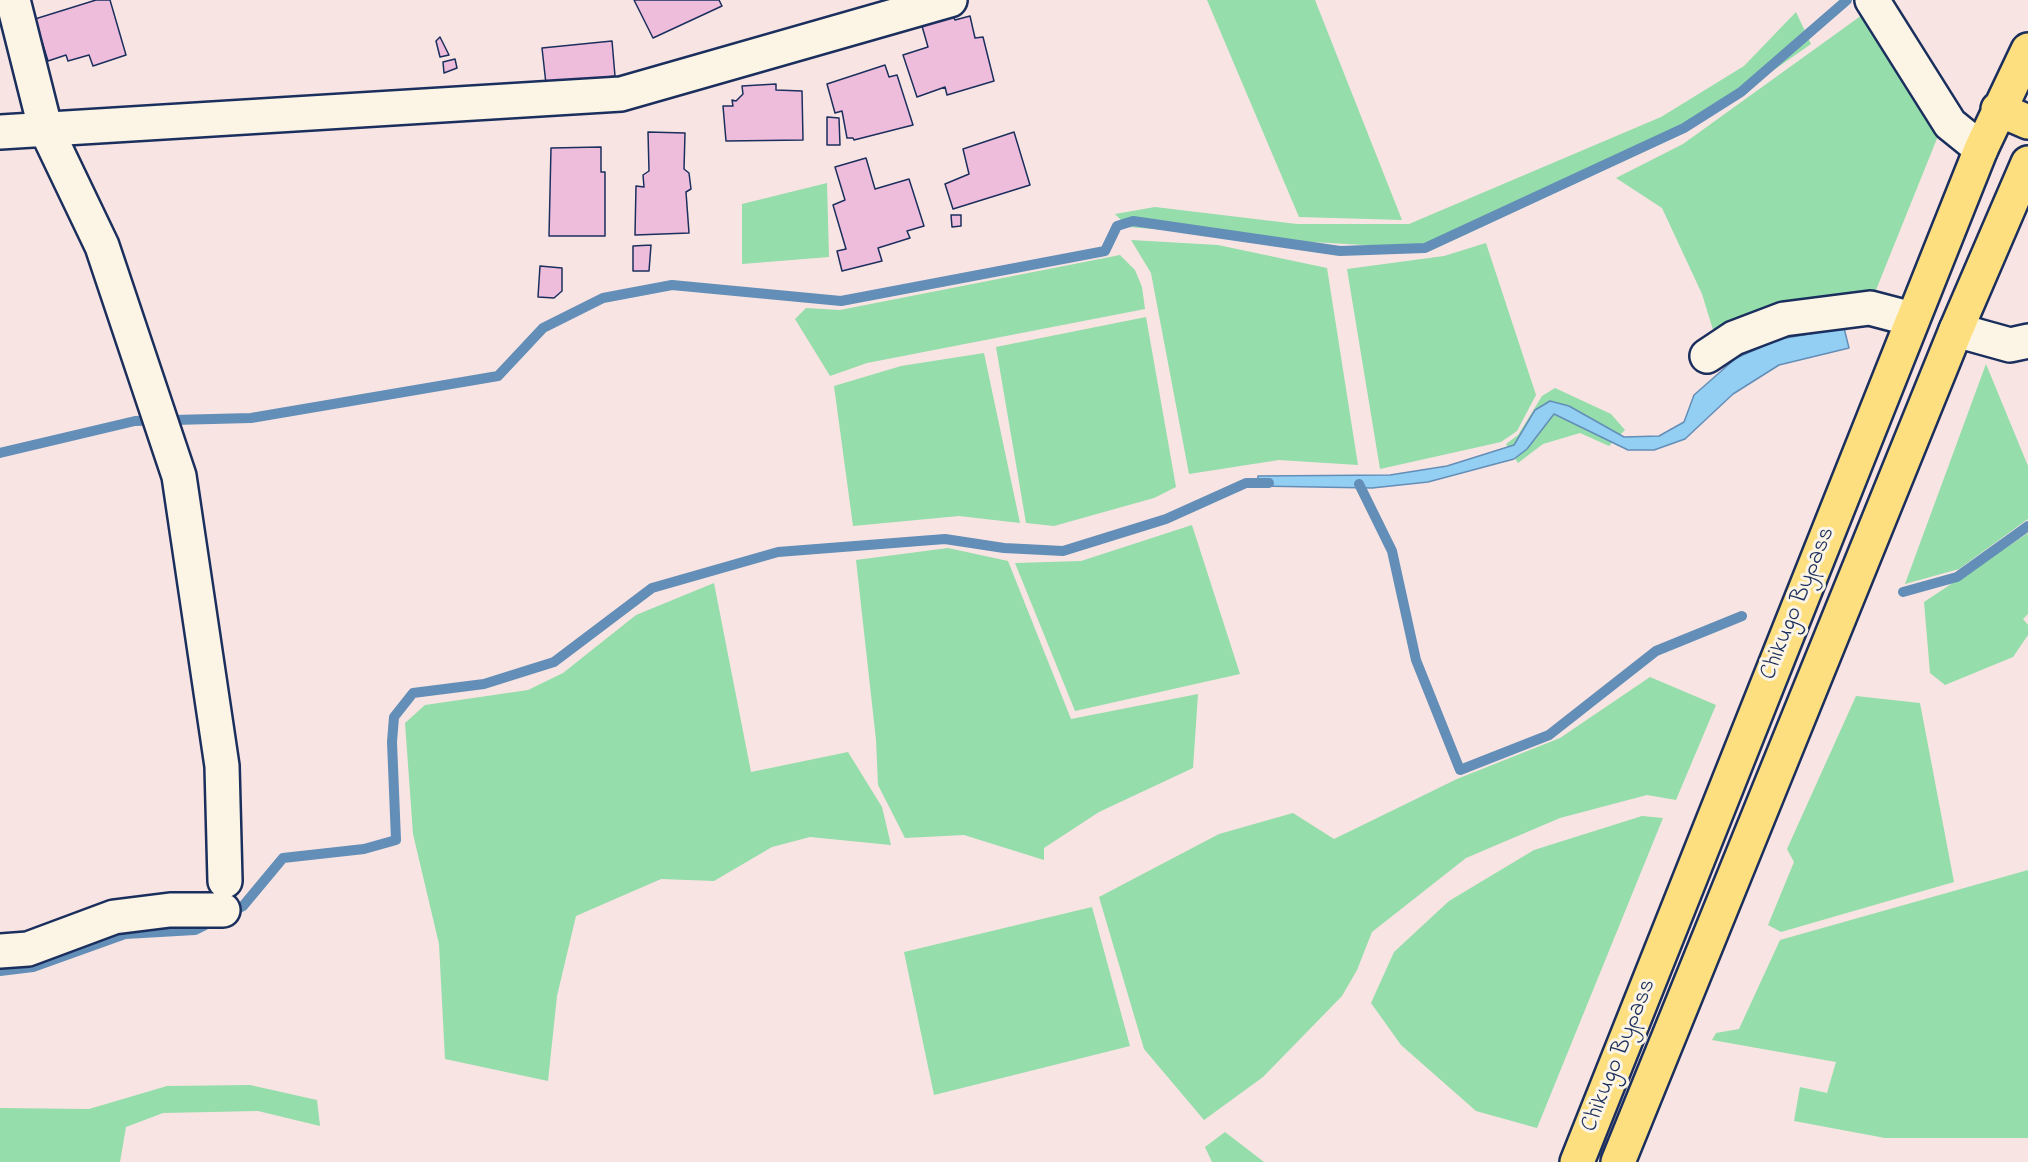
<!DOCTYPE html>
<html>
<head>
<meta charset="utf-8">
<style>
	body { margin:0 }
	canvas { display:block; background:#f8e4e2 }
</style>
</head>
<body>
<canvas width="2028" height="1162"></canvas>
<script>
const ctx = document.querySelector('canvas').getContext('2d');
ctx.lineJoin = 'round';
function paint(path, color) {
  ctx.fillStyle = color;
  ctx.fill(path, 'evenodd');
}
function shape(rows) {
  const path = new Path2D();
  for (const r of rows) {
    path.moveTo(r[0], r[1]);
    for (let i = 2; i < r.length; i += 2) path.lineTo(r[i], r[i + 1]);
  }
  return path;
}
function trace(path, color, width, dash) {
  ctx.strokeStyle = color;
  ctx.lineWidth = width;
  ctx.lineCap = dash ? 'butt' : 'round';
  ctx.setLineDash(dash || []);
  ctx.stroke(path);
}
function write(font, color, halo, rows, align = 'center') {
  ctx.font = font + ' "Indie Flower",sans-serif';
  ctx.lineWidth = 6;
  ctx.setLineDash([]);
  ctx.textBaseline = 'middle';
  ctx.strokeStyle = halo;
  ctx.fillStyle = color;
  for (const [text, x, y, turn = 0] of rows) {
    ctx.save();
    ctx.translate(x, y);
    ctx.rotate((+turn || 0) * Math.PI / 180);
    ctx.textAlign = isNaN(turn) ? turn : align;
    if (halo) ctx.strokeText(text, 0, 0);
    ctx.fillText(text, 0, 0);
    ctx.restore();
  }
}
paint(shape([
	[1207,0,1315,0,1402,220,1299,217],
	[1869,10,1940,131,1876,290,1798,303,1714,333,1702,294,1662,208,1616,178,1683,144],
	[1796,12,1811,44,1684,133,1434,249,1312,242,1128,227,1115,214,1155,207,1297,224,1409,224,1661,117,1744,66],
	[827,183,829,257,742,264,742,204],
	[1131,240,1218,245,1327,268,1358,465,1279,460,1189,474,1151,273],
	[1486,243,1536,395,1517,431,1501,442,1380,469,1347,269,1444,256],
	[1120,255,1135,270,1142,287,1145,309,867,363,830,376,795,319,806,308,840,310],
	[1146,317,1176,487,1154,498,1054,526,1026,523,996,347],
	[984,353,1020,523,959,516,853,526,834,386,901,366],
	[1986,364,2028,466,2028,519,1959,569,1905,584],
	[1555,388,1611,414,1625,430,1609,446,1580,433,1543,444,1518,463,1506,444,1518,435,1542,396],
	[1192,525,1240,674,1075,711,1015,563,1081,561],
	[2028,533,2028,614,2023,619,2028,625,2028,635,2013,657,1945,685,1930,673,1924,602],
	[948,548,1008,561,1071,719,1198,694,1193,768,1099,812,1044,848,1044,860,964,835,905,838,878,785,876,740,856,560],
	[714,583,751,772,848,752,882,807,891,845,810,837,772,847,714,881,661,879,576,916,557,996,548,1081,445,1059,439,944,413,834,405,723,425,705,528,690,563,673,636,615],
	[1650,677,1716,705,1676,800,1647,795,1560,818,1466,858,1372,932,1357,970,1342,996,1263,1077,1204,1120,1144,1049,1099,897,1219,834,1293,813,1334,839,1457,779,1560,738],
	[1856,696,1920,703,1954,882,1781,932,1768,925,1794,862,1787,849],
	[1642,816,1663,818,1537,1128,1476,1111,1401,1045,1371,1003,1394,952,1449,901,1534,850],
	[2028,870,2028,1138,1885,1138,1794,1121,1800,1087,1827,1093,1836,1062,1712,1040,1716,1033,1739,1029,1780,940],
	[1092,907,1130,1046,934,1095,904,952],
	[250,1085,317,1100,320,1126,258,1111,163,1113,126,1127,120,1162,0,1162,0,1108,89,1109,167,1086],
	[1225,1132,1264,1162,1212,1162,1205,1147]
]), '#95ddab');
const water = shape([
	[1844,328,1849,348,1779,365,1733,394,1685,439,1654,450,1628,450,1554,414,1527,449,1514,459,1428,482,1372,488,1257,486,1258,476,1390,475,1447,466,1514,445,1535,410,1550,401,1569,406,1624,437,1659,436,1684,422,1694,395,1736,358,1780,339,1844,328]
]);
paint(water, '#93cef3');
trace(water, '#638eb7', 1.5);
trace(shape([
	[0,453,135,421,251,418,498,376,543,328,603,298,672,285,841,301,1105,251,1117,226,1133,221,1340,251,1425,248,1684,128,1741,92,1847,0],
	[1359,484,1392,551,1416,660,1460,770,1549,735,1656,651,1742,616],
	[1903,592,1957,577,2028,526],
	[227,914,243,906,283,858,364,849,396,840,392,742,394,717,413,693,484,684,554,662,652,588,778,552,945,539,1004,548,1063,551,1166,519,1246,483,1269,483],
	[0,971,33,967,125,934,195,930,213,921]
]), '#638eb7', 10);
const building = shape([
	[96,0,110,0,126,55,93,66,89,55,68,61,66,55,48,61,35,19,96,0],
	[634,0,719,0,722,6,653,38,634,0],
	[953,16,955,20,970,16,975,38,983,37,994,81,947,95,945,87,917,97,903,55,928,47,922,26,953,16],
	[440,37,449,55,440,57,436,41,440,37],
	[612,41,615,76,546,84,542,48,612,41],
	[455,59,457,68,444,73,443,62,455,59],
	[885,65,889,77,897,75,913,125,854,140,853,138,847,138,842,111,835,113,827,84,885,65],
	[776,84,776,90,802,91,803,140,726,141,723,106,733,106,732,100,736,101,743,94,742,86,776,84],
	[827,117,839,118,840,145,827,145,827,117],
	[648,132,685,133,684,169,689,173,691,189,686,192,689,233,635,235,636,186,644,187,643,175,649,171,648,132],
	[1014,132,1030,185,953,209,945,184,969,174,963,149,1014,132],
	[601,147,601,172,605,172,605,236,549,236,551,148,601,147],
	[866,158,875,189,909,179,924,226,907,231,910,238,878,248,882,261,842,271,837,251,846,249,833,205,845,200,835,167,866,158],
	[951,215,961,215,961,226,952,227,951,215],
	[651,245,649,271,633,271,633,246,651,245],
	[540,266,562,268,562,291,554,298,538,297,540,266]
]);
paint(building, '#efbddc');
trace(building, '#1b2f5e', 1.5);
const minor = shape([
	[13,0,45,127,102,246,179,476,222,766,225,881],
	[1872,0,1950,124,1981,149],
	[0,132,621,94,950,0],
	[1956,330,2010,345,2028,341],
	[1707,356,1734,338,1784,319,1870,308,1912,319],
	[0,951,28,949,114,917,170,910,223,910]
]);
const highway = shape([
	[1998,109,2028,122],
	[1577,1162,1981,149,2028,50],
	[1618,1162,1956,330,2028,163]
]);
trace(minor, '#1b2f5e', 38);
trace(highway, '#1b2f5e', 38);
trace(minor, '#fcf5e5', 33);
trace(highway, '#fedf80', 33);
write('24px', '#1b2f5e', '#fcf5e5', [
	["Chikugo Bypass",1799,604,-68],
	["Chikugo Bypass",1620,1056,-68]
]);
</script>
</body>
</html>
